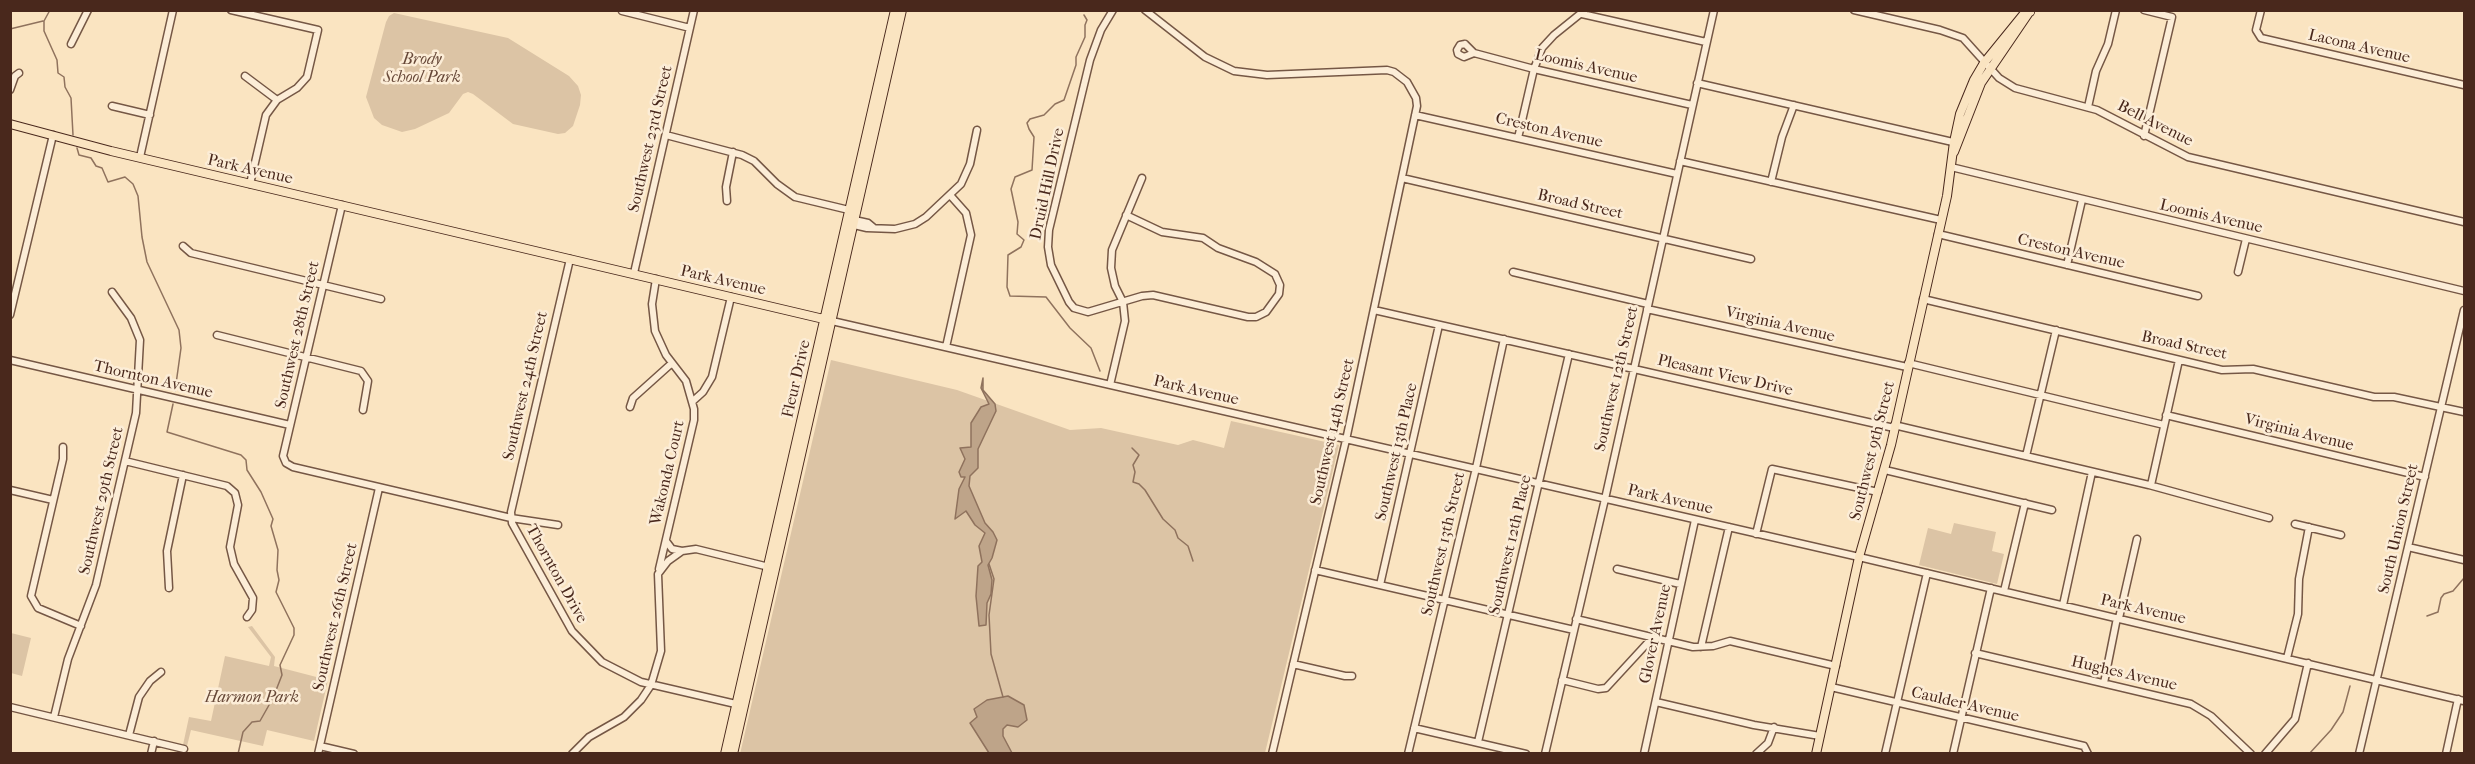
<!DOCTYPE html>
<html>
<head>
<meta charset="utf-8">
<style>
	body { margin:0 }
	#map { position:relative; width:2475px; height:764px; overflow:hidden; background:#fae4c1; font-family:"IM FELL French Canon",serif }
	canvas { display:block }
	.frame { position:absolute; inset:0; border:12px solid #49281c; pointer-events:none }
</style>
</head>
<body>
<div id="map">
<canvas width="2475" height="764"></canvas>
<div class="frame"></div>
</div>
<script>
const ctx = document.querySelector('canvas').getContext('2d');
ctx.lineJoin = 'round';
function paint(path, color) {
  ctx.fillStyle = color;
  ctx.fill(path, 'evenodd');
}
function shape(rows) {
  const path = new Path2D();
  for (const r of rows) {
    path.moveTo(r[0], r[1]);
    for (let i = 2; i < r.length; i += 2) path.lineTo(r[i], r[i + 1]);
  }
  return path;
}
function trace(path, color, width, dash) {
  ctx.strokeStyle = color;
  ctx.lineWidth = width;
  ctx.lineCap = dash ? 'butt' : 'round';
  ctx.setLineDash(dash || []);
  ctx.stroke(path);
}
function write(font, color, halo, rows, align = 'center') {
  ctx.font = font + ' "IM FELL French Canon",serif';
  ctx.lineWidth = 5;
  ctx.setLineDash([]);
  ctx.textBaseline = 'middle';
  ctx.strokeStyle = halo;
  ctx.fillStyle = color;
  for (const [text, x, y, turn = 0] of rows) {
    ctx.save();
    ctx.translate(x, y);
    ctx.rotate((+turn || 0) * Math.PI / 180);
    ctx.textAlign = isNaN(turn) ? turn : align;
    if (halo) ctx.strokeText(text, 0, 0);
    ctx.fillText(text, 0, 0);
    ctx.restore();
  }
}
paint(shape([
	[394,13,508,38,569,76,578,86,581,95,580,105,573,126,565,133,558,134,513,124,473,94,468,92,463,94,449,113,415,129,402,132,382,125,374,118,366,97,386,22,389,16],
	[831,360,957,390,1070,430,1101,428,1178,445,1193,440,1224,448,1231,421,1339,445,1265,753,740,754],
	[1954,523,1996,532,1992,551,2004,554,1997,584,1919,565,1928,528,1951,534],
	[252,626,275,657,274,666,328,680,314,741,267,730,263,746,191,730,187,746,183,745,189,717,211,721,225,656,269,666,271,657,248,627],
	[11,633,31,638,22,676,11,673]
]), '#dcc4a5');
const water = shape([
	[983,378,983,390,995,404,996,411,978,449,978,468,970,476,969,486,985,523,993,532,997,540,992,558,988,565,992,580,991,594,987,603,986,625,979,626,976,596,978,566,982,562,979,546,985,533,975,525,966,511,955,519,959,489,965,477,961,477,959,472,965,459,960,448,971,447,971,423,981,407,989,404,981,388,983,378],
	[1008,696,1024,705,1027,720,1018,727,1007,725,1003,729,1003,736,1012,753,989,753,970,723,977,717,974,709,987,700,1008,696]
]);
paint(water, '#bea489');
trace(water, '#8f725d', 1.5);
trace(shape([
	[50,10,44,21,44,31,57,60,58,73,64,77,65,87,71,98,73,135],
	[1084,15,1087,20,1085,25,1085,37,1076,57,1076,65,1064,100,1055,104,1044,115,1030,119,1027,123,1029,129,1034,137,1032,170,1015,177,1011,189,1018,222,1017,234,1024,240,1021,247,1008,255,1007,287,1010,296,1046,297,1070,328,1091,348,1100,371],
	[10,29,43,21],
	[77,148,79,155,91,158,96,166,102,168,108,182,125,177,133,184,138,196,142,237,147,262,179,330,181,348,175,391],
	[173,404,167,432,241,455,246,460,247,470,261,492,273,519,271,526,278,550,277,570,279,580,276,592,294,628,294,635,280,665,282,675,273,698,260,721,252,722,243,732,238,754],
	[1132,448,1139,455,1133,465,1135,472,1133,482,1139,484,1145,490,1163,519,1175,530,1178,538,1188,546,1193,561],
	[989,564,994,579,989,615,991,654,1003,697],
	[2427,616,2438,612,2441,598,2444,594,2453,591,2464,578],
	[2309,754,2331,730,2343,712,2350,686]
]), '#8f725d', 1.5);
const minor = shape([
	[231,10,318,30,307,77,297,88,277,100,266,115,250,184],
	[1113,10,1101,30,1090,60,1049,230,1048,247,1051,265,1069,302,1074,308,1088,312,1142,296,1153,295,1248,317,1256,317,1266,312,1279,294,1280,285,1275,274,1256,262,1218,248,1203,238,1162,232,1126,215],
	[1145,10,1205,57,1234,71,1267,75,1387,70,1394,72,1407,82,1416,98,1417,106,1406,158,1346,440,1272,754],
	[1854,10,1940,30,1963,38,1999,78,2015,88,2097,110,2188,157,2464,222],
	[2144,10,2172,17,2144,136],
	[2261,10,2256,30,2261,38,2464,85],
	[622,11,690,28],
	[1582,14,1706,42],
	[71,44,88,10],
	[1465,44,1474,53,1464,57,1458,54,1457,50,1460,45,1465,44],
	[1474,53,1534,69,1692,105],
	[245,76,277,100],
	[1697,83,1957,143],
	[10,90,15,76,19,73],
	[112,106,150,115],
	[2088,107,2096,71,2108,44,2116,10],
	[1415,115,1677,174],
	[666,135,742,155,754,161,777,184,795,197,853,211],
	[1518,138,1534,69,1542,48,1554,35,1585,10],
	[140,157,173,10],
	[1680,161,1941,220],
	[1951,167,2464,291],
	[1402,178,1751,259],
	[1771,182,1782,137,1794,105],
	[727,201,726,187,733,152],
	[342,205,283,456,286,463,293,467,511,518,558,525],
	[850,219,868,223,874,228],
	[850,224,867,228,895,229,915,224,926,217,961,184,970,164,977,130],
	[1938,234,2198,296],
	[183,246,191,253,381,299],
	[570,259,511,512,512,523,572,631,602,662,641,682,740,705],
	[2067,265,2082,200],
	[1513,272,1648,304],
	[2238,272,2246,239],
	[634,273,694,10],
	[656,279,652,304,655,331,666,355,686,381,694,409,694,420,659,569],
	[1923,299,2222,370,2253,369,2374,397,2394,397,2464,412],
	[1647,309,1907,367],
	[1374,310,1894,428],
	[10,315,53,135],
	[832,321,1859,557,2464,701],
	[217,335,361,371,368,381,363,410],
	[946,347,971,235,966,213,950,195],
	[10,360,290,425],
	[1908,363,2164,425],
	[1110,385,1125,321,1123,302,1115,286,1111,268,1112,250,1142,178],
	[693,401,703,392,712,377,731,297],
	[630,407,633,398,672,363],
	[2166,415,2425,477],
	[1894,425,2149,485,2269,518],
	[63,447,63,459,31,596,38,608,81,626],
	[2026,456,2056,330],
	[125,461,227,486,235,493,238,505,230,547,234,564,253,598,252,610,247,617],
	[1885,470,2052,510],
	[2151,485,2179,360],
	[10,490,53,500],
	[2295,524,2341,535],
	[1756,534,1772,469,1878,492],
	[666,541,672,549,682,551],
	[2408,547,2464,560],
	[1617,569,1680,584],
	[1315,570,1574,630],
	[1380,585,1439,325],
	[169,588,167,551,183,475],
	[2004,591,2025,503],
	[2063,605,2092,472],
	[2119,618,2137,539],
	[1576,619,1693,647,1713,646,1730,641,1836,666],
	[1701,647,1729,527],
	[1975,653,2191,704,2211,716,2251,754],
	[2287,658,2298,614,2299,579,2309,527],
	[1293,664,1345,676,1352,676],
	[1562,680,1598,689,1606,688,1653,637],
	[2104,683,2117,618],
	[1831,687,2084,746,2088,754],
	[1656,702,1754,725,1820,736],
	[10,707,184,749],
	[54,717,68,659,96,585,136,413,140,340,131,318,112,292],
	[1414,728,1526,754],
	[129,735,139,697,150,681,161,672],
	[1478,742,1569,354],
	[320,746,354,754],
	[151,754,154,741],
	[318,754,379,488],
	[572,754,589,737,624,717,641,700,651,685,661,651,658,574,668,561,682,551,696,549,769,567],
	[1408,754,1476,468,1504,339],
	[1545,754,1605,499,1714,10],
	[1644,754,1695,520],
	[1756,754,1768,743,1774,727],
	[1885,754,1927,573],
	[1953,754,1991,588],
	[2265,754,2295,719,2308,663],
	[2359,754,2464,310],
	[2446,754,2458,699]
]);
const major = shape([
	[10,124,111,151,832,321],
	[1954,152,1981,83,2030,11],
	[725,754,895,10],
	[733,754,902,10],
	[1816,754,1859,557,1891,445,1947,196,1954,142,1960,114,1974,80,1984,63,2023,15,2030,12]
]);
trace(minor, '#755745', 9);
trace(major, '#49281c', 10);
trace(minor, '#fcedd7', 6);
trace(major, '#fae4c1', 8);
write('16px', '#49281c', '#fcedd7', [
	["Lacona Avenue",2359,47,13],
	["Loomis Avenue",1586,67,13],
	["Bell Avenue",2155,124,27],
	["Creston Avenue",1549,131,13],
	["Southwest 23rd Street",651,139,-77],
	["Park Avenue",250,170,13],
	["Druid Hill Drive",1048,184,-78],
	["Broad Street",1580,205,13],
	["Loomis Avenue",2211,217,13],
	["Creston Avenue",2071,252,13],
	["Park Avenue",723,281,13],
	["Virginia Avenue",1780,325,13],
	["Southwest 28th Street",298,335,-77],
	["Broad Street",2184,346,12],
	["Pleasant View Drive",1725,376,13],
	["Fleur Drive",797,379,-77],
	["Southwest 12th Street",1617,379,-77],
	["Thornton Avenue",153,380,13],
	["Southwest 24th Street",526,386,-77],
	["Park Avenue",1196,391,13],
	["Southwest 14th Street",1333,432,-77],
	["Virginia Avenue",2299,433,14],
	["Southwest 9th Street",1873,451,-76],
	["Southwest 13th Place",1397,452,-77],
	["Wakonda Court",668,473,-77],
	["Park Avenue",1670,500,13],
	["Southwest 29th Street",102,501,-77],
	["South Union Street",2399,529,-77],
	["Southwest 13th Street",1444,544,-77],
	["Southwest 12th Place",1511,545,-77],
	["Thornton Drive",556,574,61],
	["Park Avenue",2143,610,13],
	["Southwest 26th Street",336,617,-77],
	["Glover Avenue",1656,634,-78],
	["Hughes Avenue",2124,674,13],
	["Caulder Avenue",1965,705,13]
]);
write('italic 16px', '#664737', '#fcedd7', [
	["Brody",422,60],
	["School Park",422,78],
	["Harmon Park",252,698]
]);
</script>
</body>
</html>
